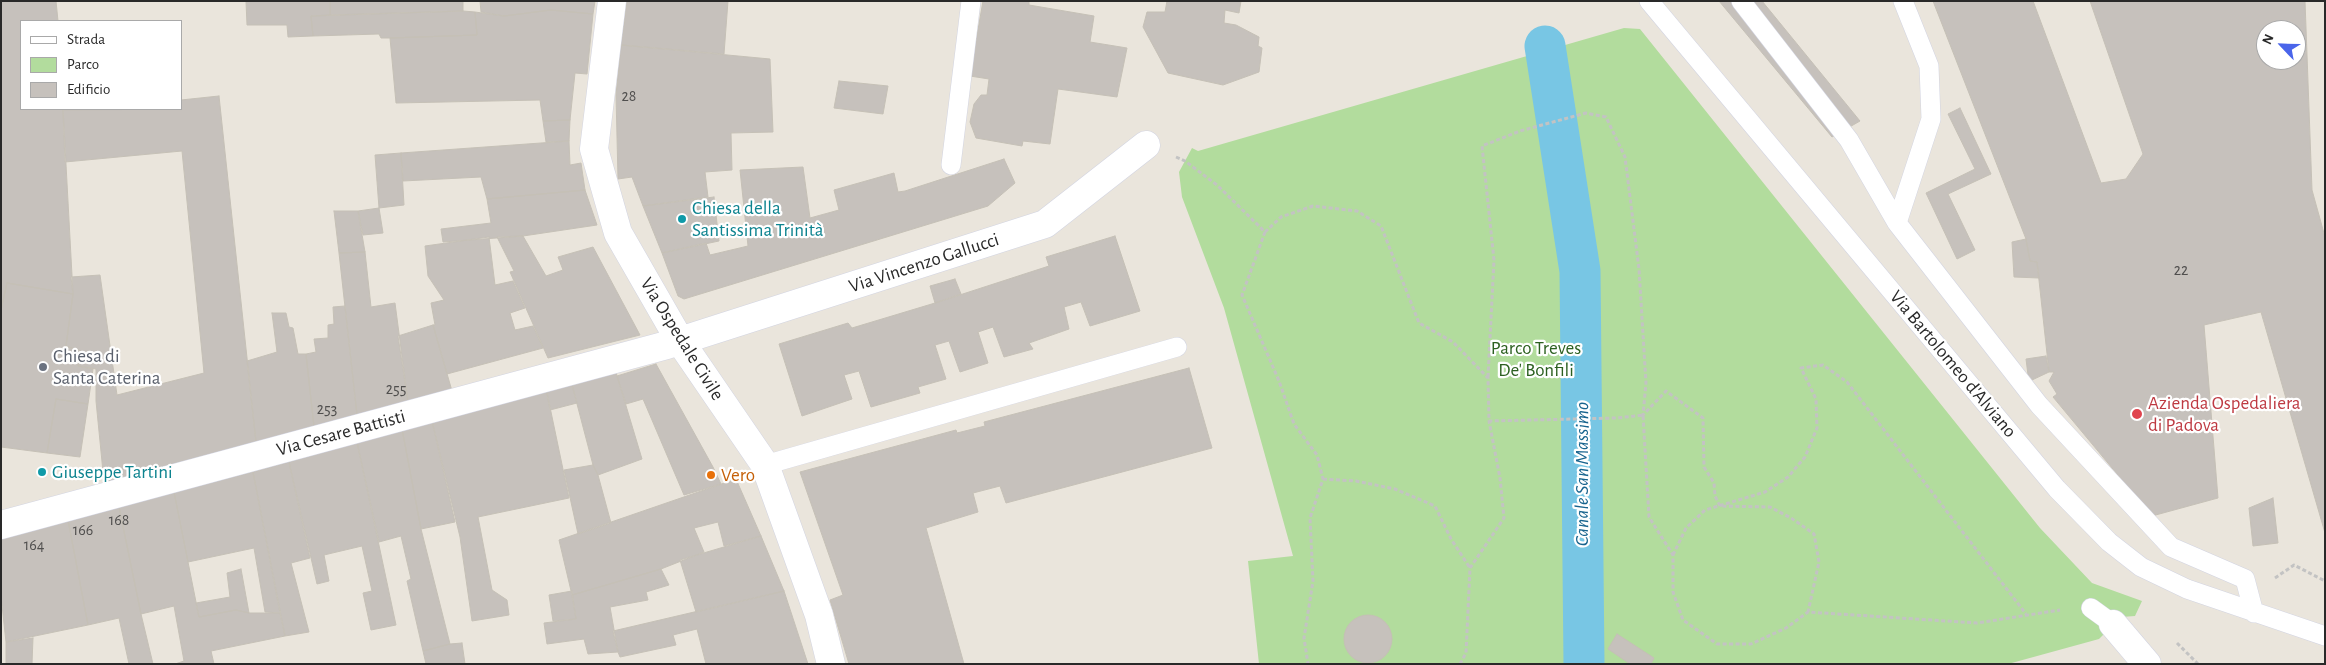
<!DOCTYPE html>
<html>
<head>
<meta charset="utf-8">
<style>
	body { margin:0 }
	#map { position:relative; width:2326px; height:665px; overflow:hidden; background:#eae5dc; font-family:"Alegreya Sans",sans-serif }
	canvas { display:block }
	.frame { position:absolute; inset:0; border:2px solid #292929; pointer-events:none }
	.legend { position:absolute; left:20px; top:20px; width:162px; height:90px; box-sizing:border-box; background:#fff; border:1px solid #a9a9a9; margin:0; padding:6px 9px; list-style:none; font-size:15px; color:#292929 }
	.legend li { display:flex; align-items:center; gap:10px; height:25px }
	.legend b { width:25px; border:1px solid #a9a9a9 }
	.north { position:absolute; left:2256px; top:20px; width:50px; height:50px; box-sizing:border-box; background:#fff; border:1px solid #a9a9a9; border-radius:50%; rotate:294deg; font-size:14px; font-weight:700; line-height:20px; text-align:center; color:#292929 }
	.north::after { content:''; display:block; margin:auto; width:18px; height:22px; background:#4a65ea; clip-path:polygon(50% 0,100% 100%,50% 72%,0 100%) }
</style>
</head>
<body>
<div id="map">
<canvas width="2326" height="665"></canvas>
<div class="frame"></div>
<ul class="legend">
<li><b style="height:6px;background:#fff"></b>Strada</li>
<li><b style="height:14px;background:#b2dc9d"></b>Parco</li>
<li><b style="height:14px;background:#c6c1bc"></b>Edificio</li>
</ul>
<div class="north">N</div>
</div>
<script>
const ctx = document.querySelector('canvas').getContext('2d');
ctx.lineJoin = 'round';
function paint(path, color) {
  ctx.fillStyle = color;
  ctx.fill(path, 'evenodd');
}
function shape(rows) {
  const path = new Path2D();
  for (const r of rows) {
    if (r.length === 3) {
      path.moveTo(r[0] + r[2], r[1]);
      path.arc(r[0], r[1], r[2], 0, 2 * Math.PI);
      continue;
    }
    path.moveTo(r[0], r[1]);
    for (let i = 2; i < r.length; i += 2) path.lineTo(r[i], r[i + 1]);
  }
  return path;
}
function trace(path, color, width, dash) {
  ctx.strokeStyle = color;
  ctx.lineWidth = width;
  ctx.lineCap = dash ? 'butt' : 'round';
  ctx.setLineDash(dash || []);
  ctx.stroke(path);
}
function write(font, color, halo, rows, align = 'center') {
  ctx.font = font + ' "Alegreya Sans",sans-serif';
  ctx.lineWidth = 4.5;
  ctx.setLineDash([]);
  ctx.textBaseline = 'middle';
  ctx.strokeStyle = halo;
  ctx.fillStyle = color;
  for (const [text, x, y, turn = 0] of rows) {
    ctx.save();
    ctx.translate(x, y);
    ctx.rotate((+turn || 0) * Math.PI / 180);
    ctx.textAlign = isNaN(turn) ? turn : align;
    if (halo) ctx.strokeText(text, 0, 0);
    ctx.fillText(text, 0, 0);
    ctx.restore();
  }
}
paint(shape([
	[1624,28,1640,29,2040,528,2092,583,2142,601,2135,616,2121,617,2099,639,2008,664,1259,664,1248,561,1293,556,1224,308,1182,197,1179,172,1192,148,1198,151]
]), '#b2dc9d');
trace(shape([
	[1545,46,1580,271,1584,664]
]), '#78c6e4', 41);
const building = shape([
	[1,1,56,1,58,21,21,21,21,109,63,109,73,294,7,283,1,310,1,1],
	[246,1,330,1,330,15,311,16,313,36,288,37,287,25,247,25,246,1],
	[330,1,463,1,463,11,330,15,330,1],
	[480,1,595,1,593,14,551,10,504,16,481,12,480,1],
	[627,1,728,1,724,54,621,45,627,1],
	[983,1,1029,1,1029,5,1094,16,1090,42,1127,48,1117,97,1058,89,1050,144,1023,141,1022,146,976,138,970,122,974,104,981,95,987,95,989,79,970,76,983,1],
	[1167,1,1241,1,1239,13,1225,10,1224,23,1236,25,1259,37,1258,46,1262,48,1259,72,1223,85,1168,73,1143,27,1147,12,1165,12,1167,1],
	[1719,1,1762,1,1860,121,1832,137,1719,1],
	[1933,1,2033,1,2101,183,2126,179,2143,154,2090,1,2305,1,2312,190,2325,237,2325,533,2261,312,2204,325,2218,498,2152,516,2053,397,2057,394,2049,381,2054,372,2049,372,2037,262,2030,261,2026,239,1933,1],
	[2266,30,2296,30,2296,60,2266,60,2266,30],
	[551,10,593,14,587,74,575,73,570,120,543,121,540,100,396,103,390,38,477,35,475,12,504,16,551,10],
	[463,11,475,12,477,35,390,38,381,38,379,34,313,36,311,16,463,11],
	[621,45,770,59,773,132,731,133,732,170,705,172,708,197,643,206,632,177,618,179,616,95,621,45],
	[839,81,888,86,883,114,834,108,839,81],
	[219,96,256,442,104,482,96,401,96,369,78,366,81,351,66,346,73,294,71,277,100,275,117,395,204,373,182,151,65,162,63,110,181,109,181,100,219,96],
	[1960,108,1991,174,1948,194,1975,250,1957,259,1926,193,1975,169,1948,114,1960,108],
	[570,120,569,141,546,142,543,121,570,120],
	[569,141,570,165,581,163,585,190,487,199,481,177,403,181,401,153,569,141],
	[401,153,404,205,379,208,375,155,401,153],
	[1004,159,1015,183,988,206,684,299,678,296,662,253,706,243,710,255,748,246,740,170,803,167,810,218,839,210,834,190,894,173,898,192,905,191,1004,159],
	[585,190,597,225,523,236,443,242,441,229,491,223,487,199,585,190],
	[714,197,719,241,662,253,643,206,714,197],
	[379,208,383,233,363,235,358,211,379,208],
	[334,211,358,211,365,252,339,253,334,211],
	[523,236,546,276,563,270,558,257,593,247,640,335,548,358,510,272,514,271,497,237,523,236],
	[1115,236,1140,311,1090,326,1081,302,1064,307,1069,329,1029,343,1033,349,1004,357,993,327,978,332,988,363,960,372,949,341,935,345,946,379,918,387,920,393,871,407,859,371,844,375,852,399,802,416,779,344,848,323,852,328,935,303,1049,266,1046,257,1115,236],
	[489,237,495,285,513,281,525,308,510,313,515,330,533,326,543,348,447,374,433,325,435,325,431,303,444,300,428,276,425,246,489,237],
	[2026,239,2030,261,2037,262,2039,278,2014,277,2012,242,2026,239],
	[365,252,371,307,395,303,408,402,357,415,339,253,365,252],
	[955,279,961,294,935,303,930,286,955,279],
	[7,283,73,294,66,346,81,351,78,366,93,369,88,404,56,399,47,453,1,447,1,310,7,283],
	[345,306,357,415,314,427,306,354,316,352,314,339,328,338,328,325,334,324,333,307,345,306],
	[272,313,286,313,289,327,293,328,298,354,306,354,314,427,256,442,247,361,277,352,272,313],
	[433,325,452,391,408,402,398,336,433,325],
	[2046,356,2049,372,2032,380,2028,375,2026,359,2046,356],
	[656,364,713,467,721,484,684,495,643,399,626,404,617,376,656,364],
	[1189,368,1212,448,1006,503,1000,486,973,493,978,512,926,528,964,664,849,664,830,600,843,595,800,472,956,430,957,433,985,426,984,422,1189,368],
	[615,369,642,459,598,475,593,465,571,381,615,369],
	[571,381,577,403,550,410,546,388,571,381],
	[546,388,569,498,478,517,492,590,507,600,509,615,472,621,460,537,432,421,546,388],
	[56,399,88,404,80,457,47,453,56,399],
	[432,421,455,522,421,529,402,429,432,421],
	[402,429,421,529,450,644,423,651,407,581,411,579,401,536,379,542,357,442,402,429],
	[357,442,396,625,371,630,363,593,372,591,362,546,324,555,329,581,317,584,289,462,357,442],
	[289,462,310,558,291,563,309,632,285,636,253,472,289,462],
	[593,465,598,475,611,523,578,534,564,470,593,465],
	[253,472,280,613,265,612,254,548,188,562,174,492,253,472],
	[736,479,761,536,724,546,718,522,694,528,704,552,661,569,572,595,559,540,736,479],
	[174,492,199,617,236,610,249,613,280,613,285,636,211,651,214,664,175,664,184,661,174,606,141,614,119,507,174,492],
	[2273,498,2278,543,2253,546,2249,508,2273,498],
	[119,507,141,614,153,664,129,664,119,618,88,625,68,520,119,507],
	[68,520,88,625,6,642,1,596,1,539,68,520],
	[761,536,784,591,696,612,680,560,761,536],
	[241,569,249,613,236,610,199,617,196,603,230,597,227,573,241,569],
	[661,569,669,585,646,592,648,600,610,607,618,652,588,654,584,639,547,644,544,623,576,619,572,595,661,569],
	[572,591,576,619,553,621,549,595,572,591],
	[784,591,808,664,706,664,697,629,673,635,676,645,620,657,618,652,613,631,784,591],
	[1368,639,24],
	[1617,634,1654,658,1651,664,1630,664,1608,649,1617,634],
	[33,638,32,664,6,664,6,642,33,638],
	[462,643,465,664,426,664,423,651,450,644,462,643]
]);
paint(building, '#c6c1bc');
trace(building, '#c5c0b6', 1);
const service = shape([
	[1649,1,2057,489,2109,542,2141,567,2187,589,2325,636],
	[1741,1,1849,140,1897,223],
	[1903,1,1929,66,1931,119,1897,223,2039,405,2171,547,2245,579,2254,613],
	[951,165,971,1],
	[765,465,1177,347],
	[2091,608,2113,624]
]);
const minor = shape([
	[612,1,594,149,618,233,680,341,765,465,819,615,831,664],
	[1,525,667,345,1045,224,1146,145],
	[2113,624,2147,664]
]);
trace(service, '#d2d4e1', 20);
trace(minor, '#d2d4e1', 29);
trace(shape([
	[1176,157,1185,161,1217,185,1265,232,1242,295,1279,381,1294,424,1317,455,1323,479,1310,518,1313,581,1304,638,1308,664],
	[1265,232,1281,217,1313,206,1357,211,1381,226,1419,323,1453,342,1488,378,1489,421,1617,418,1643,415,1649,517,1673,555,1673,592,1683,620,1717,644,1751,644,1786,628,1808,612,1977,623,2060,610],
	[1488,377,1494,260,1482,146,1520,131,1586,113,1606,117,1625,157,1639,269,1646,383,1643,415,1666,391,1703,418,1704,467,1714,483,1715,496,1720,506,1770,507,1791,518,1814,534,1819,562,1808,612],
	[1323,479,1356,481,1395,489,1435,506,1451,539,1470,568],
	[1673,555,1686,528,1705,510,1765,492,1788,477,1805,457,1817,428,1816,399,1801,368,1823,365,1847,382,2026,614],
	[2275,578,2294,565,2325,581],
	[2177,643,2198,664],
	[1460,664,1466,653,1470,568,1504,518,1500,478,1489,421]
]), '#c3c3c3', 3, [4, 2.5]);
trace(service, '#fff', 19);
trace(minor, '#fff', 28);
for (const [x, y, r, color] of [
	[682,219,5,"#0f9aa8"],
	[43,367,5,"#6b7280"],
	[2137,414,6,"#e0444e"],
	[42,472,5,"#0f9aa8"],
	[711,475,5,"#e8710a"]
]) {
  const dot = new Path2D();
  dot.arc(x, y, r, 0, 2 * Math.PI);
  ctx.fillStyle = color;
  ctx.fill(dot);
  trace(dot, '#fff', 2);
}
write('16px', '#504f4e', null, [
	["28",629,96],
	["22",2181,270],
	["255",396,389],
	["253",327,409],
	["168",119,520],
	["166",83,530],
	["164",34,545]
]);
write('19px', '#0d838f', '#fff', [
	["Chiesa della",692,208],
	["Santissima Trinità",692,230],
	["Giuseppe Tartini",52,472]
], 'left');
write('19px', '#292929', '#fff', [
	["Via Vincenzo Gallucci",924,263,-18],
	["Via Ospedale Civile",682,339,58],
	["Via Bartolomeo d'Alviano",1953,364,50],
	["Via Cesare Battisti",341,433,-15]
]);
write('19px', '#2c6020', '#fff', [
	["Parco Treves",1536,348],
	["De' Bonfili",1536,370]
]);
write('19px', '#5b616d', '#fff', [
	["Chiesa di",53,356],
	["Santa Caterina",53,378]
], 'left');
write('19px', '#be3a42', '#fff', [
	["Azienda Ospedaliera",2148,403],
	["di Padova",2148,425]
], 'left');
write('19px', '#c56008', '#fff', [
	["Vero",721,475]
], 'left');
write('italic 20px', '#18648e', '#fff', [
	["Canale San Massimo",1582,474,-90]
]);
</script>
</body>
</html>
